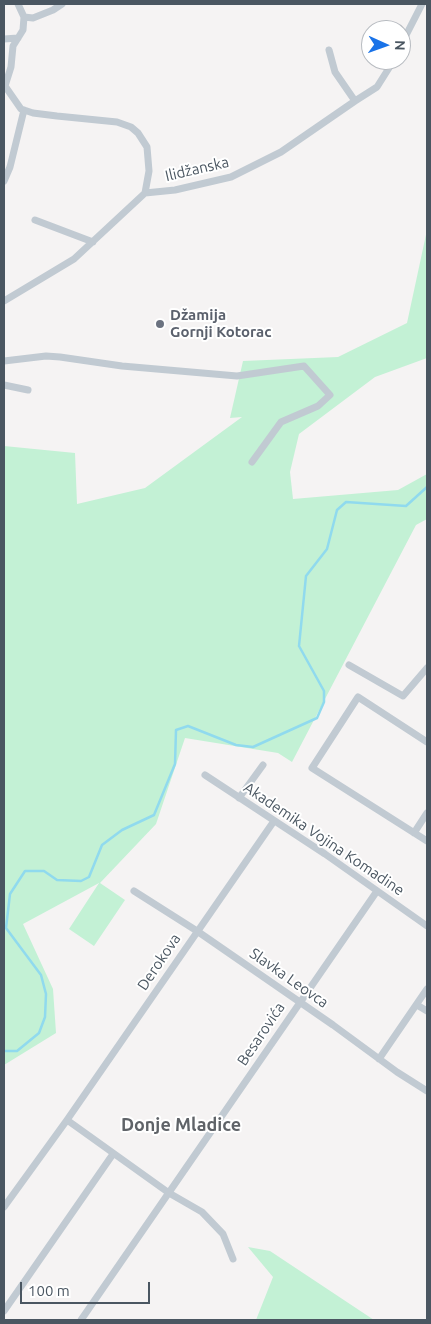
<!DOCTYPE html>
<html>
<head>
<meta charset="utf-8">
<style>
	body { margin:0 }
	#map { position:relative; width:431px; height:1324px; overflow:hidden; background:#f5f3f3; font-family:Ubuntu,sans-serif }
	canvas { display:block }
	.frame { position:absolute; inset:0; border:5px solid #4a5661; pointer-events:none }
	.north { position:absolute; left:361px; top:20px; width:50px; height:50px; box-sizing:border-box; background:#fff; border:1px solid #b7bbc0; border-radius:50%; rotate:92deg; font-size:14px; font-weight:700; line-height:20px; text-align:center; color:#4a5661 }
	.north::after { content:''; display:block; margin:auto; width:18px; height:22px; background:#1a73e8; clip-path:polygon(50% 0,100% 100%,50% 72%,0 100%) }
	.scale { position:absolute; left:20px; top:1282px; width:130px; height:22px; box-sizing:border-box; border:2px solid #4a5661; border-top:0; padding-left:6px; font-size:15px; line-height:18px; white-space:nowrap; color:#4a5661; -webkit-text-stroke:4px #fff; paint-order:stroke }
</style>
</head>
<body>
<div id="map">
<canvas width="431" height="1324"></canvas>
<div class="frame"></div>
<div class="north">N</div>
<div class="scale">100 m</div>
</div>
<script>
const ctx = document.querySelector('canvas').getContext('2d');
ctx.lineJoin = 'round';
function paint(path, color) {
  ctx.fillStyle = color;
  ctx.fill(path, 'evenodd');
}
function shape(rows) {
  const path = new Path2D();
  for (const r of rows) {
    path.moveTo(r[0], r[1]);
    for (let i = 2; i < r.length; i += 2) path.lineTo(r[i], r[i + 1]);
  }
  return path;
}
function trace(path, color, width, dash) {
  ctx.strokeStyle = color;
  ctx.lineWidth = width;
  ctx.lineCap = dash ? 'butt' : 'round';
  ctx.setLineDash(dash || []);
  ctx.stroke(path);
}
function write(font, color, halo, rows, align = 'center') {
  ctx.font = font + ' Ubuntu,sans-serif';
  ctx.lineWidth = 4;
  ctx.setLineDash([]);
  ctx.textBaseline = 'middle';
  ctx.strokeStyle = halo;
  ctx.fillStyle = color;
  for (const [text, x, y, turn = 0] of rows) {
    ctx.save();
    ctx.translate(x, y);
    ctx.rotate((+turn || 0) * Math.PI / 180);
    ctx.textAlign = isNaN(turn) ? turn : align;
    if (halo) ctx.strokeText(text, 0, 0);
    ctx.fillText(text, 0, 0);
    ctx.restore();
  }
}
paint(shape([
	[427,230,427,358,375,377,299,434,290,472,293,499,398,490,427,474,427,519,416,525,292,762,278,753,185,738,156,824,100,883,125,900,94,946,69,929,99,883,23,924,53,989,56,1033,4,1065,4,446,75,453,77,504,145,488,242,417,230,418,243,361,338,357,407,323],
	[248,1247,270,1251,374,1320,256,1320,273,1277]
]), '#c3f1d5');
trace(shape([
	[4,1051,17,1051,39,1033,45,1017,46,994,41,975,6,928,10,894,25,871,44,871,57,880,81,881,89,877,102,845,122,830,154,815,175,764,176,730,188,726,236,745,253,747,317,718,324,702,324,691,299,646,306,576,327,549,337,510,346,502,406,506,427,487]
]), '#90daee', 2.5);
trace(shape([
	[18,4,24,17,23,30,13,46,11,67,5,86,21,109,33,113,57,116,117,122,131,127,138,133,147,147,149,171,145,193],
	[24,17,33,18,53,10,62,4],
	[4,39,18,38],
	[401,45,422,4],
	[329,50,335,72,355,101],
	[4,181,10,167,24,110],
	[35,220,93,242],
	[4,301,74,259,145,193,175,190,231,177,281,152,355,101,377,87,394,60],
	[4,361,46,356,60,357,122,366,237,376,304,366,330,395,318,406,281,422,252,462],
	[4,385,28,390],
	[349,665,403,696,427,668],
	[427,742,358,697,312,768,427,841],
	[205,775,325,854,427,926],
	[239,798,263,765],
	[414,833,427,813],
	[134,891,197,931,333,1025,397,1072,427,1091],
	[417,1005,427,1011],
	[379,1059,427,989],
	[67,1120,169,1193,202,1212,223,1234,233,1259],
	[4,1207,67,1120,274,821],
	[4,1311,113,1154],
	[81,1320,377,891]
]), '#c1cad2', 7);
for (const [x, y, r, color] of [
	[160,324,5,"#6b7280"]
]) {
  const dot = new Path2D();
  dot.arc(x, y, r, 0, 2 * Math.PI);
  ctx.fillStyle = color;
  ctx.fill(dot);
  trace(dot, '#fff', 2);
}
write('15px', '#4a5661', '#fff', [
	["Ilidžanska",197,169,-13],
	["Akademika Vojina Komadine",324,839,34],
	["Derokova",159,962,-56],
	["Slavka Leovca",289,978,35],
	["Besarovića",261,1034,-56]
]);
write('bold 15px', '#5b616d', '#fff', [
	["Džamija",170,315],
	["Gornji Kotorac",170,332]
], 'left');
write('bold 18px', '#5f6368', '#fff', [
	["Donje Mladice",181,1125]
]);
</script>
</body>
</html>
